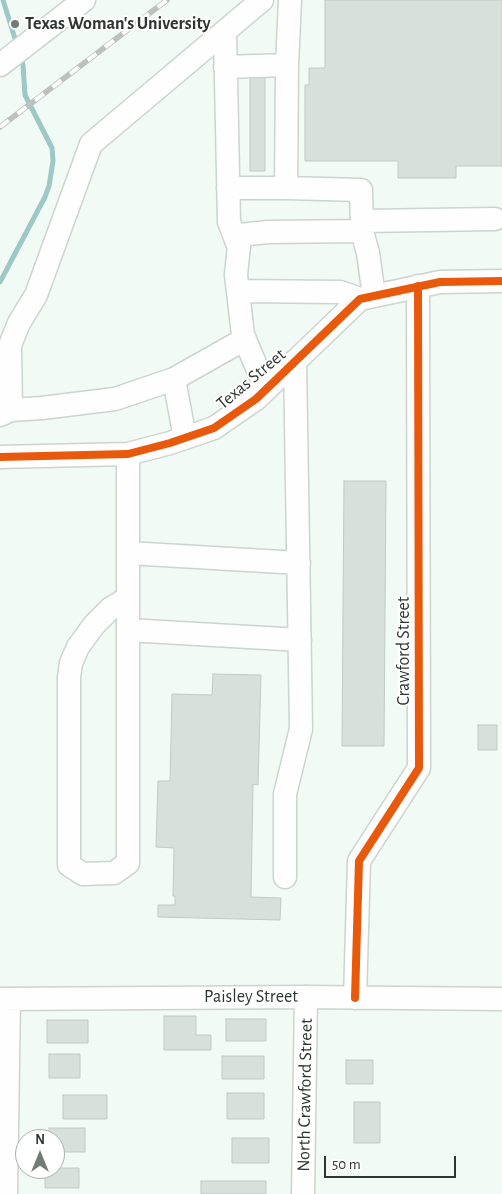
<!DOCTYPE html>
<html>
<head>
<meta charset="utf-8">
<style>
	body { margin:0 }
	#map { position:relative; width:502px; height:1194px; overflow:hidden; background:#f1faf4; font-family:"Alegreya Sans",sans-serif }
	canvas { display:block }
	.north { position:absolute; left:15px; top:1129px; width:50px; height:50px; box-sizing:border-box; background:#fff; border:1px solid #abafad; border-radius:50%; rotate:0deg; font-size:14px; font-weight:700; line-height:20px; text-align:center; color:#2e3631 }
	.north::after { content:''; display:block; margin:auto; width:18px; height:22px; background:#727b75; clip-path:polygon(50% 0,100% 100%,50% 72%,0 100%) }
	.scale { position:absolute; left:324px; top:1156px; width:132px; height:22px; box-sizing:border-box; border:2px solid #2e3631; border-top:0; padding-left:6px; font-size:15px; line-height:18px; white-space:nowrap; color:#2e3631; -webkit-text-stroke:4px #fff; paint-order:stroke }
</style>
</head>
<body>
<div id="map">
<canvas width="502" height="1194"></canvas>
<div class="north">N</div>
<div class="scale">50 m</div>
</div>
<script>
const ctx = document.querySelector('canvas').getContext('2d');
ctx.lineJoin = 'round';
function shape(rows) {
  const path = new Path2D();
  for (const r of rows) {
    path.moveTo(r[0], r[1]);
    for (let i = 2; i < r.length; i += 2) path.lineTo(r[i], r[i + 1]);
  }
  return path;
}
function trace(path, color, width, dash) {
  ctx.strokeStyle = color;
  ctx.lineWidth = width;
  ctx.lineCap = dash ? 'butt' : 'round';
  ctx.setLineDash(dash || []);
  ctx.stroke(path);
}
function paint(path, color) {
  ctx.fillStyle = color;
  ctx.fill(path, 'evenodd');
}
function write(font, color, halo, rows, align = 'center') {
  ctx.font = font + ' "Alegreya Sans",sans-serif';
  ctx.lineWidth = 4;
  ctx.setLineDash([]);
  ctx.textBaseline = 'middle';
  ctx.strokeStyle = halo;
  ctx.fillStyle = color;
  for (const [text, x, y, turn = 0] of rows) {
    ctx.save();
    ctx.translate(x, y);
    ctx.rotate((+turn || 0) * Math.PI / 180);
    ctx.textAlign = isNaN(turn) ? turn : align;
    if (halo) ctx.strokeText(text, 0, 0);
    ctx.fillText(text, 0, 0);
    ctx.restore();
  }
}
trace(shape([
	[3,0,17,45],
	[0,282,45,197,49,186,53,161,52,148,25,95,23,65,21,58]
]), '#9ec8c6', 5);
const building = shape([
	[325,0,502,0,502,166,456,166,456,178,398,178,398,161,305,161,305,85,309,85,309,68,325,68,325,0],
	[250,73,265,73,265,171,250,171,250,73],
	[344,481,386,481,384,746,342,746,344,481],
	[213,674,261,675,258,785,253,784,251,897,281,898,280,920,158,917,158,905,175,905,175,896,173,896,174,848,156,847,158,781,170,781,172,694,212,695,213,674],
	[478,725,497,725,497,750,478,750,478,725],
	[164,1016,196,1016,196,1035,211,1035,211,1050,164,1050,164,1016],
	[226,1019,266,1019,266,1041,226,1041,226,1019],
	[47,1020,88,1020,88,1043,47,1043,47,1020],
	[49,1054,80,1054,80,1078,49,1078,49,1054],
	[222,1056,264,1056,264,1079,222,1079,222,1056],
	[346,1060,373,1060,373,1084,346,1084,346,1060],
	[227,1093,264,1093,264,1119,227,1119,227,1093],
	[63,1095,107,1095,107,1119,63,1119,63,1095],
	[354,1102,380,1102,380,1143,354,1143,354,1102],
	[49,1128,85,1128,85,1152,55,1152,55,1139,49,1139,49,1128],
	[232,1138,269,1138,269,1163,232,1163,232,1138],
	[55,1168,79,1168,79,1188,45,1188,45,1169,55,1169,55,1168],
	[201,1181,266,1181,266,1194,201,1194,201,1181]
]);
paint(building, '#d7e0db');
trace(building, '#c1cac6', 1);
const minor = shape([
	[225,31,229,222,239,248],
	[0,65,84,0],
	[225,67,287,65],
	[228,188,286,188,287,65,290,0],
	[286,188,361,190,362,231],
	[362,221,495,219],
	[238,291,340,292,360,299],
	[174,379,185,438],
	[266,389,243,335,236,275,240,235,268,232,362,231,368,253,374,296],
	[11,410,10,345,19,323,36,295,91,144,262,0],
	[0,415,11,410,42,408,115,399,174,379,245,339],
	[128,454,128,863,114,873,83,874,69,865,69,677,71,663,78,647,94,625,110,609,128,598],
	[0,457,128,454,170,443,214,428,256,399,360,299,440,282,502,281],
	[128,553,299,563],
	[128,630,300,640],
	[285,877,285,794,301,729,295,361],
	[355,998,359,861,419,768,418,286],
	[0,999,306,997,502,999],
	[6,1194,9,999],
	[303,1194,306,997]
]);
trace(minor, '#cbd4ce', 25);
trace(minor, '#fdfefd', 22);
const rail = shape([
	[0,127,167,0]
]);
trace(rail, '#bdc0be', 5.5);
trace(rail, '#fff', 4, [11]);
trace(shape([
	[0,457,128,454,170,443,214,428,256,399,360,299,440,282,502,281],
	[355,998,359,861,419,768,418,286]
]), '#e8590c', 8);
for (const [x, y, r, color] of [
	[15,24,5,"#727b75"]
]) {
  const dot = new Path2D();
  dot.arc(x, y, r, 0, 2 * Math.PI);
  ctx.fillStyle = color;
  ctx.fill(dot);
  trace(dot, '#fff', 2);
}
write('bold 18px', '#2e3631', '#fff', [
	["Texas Woman's University",25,24]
], 'left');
write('18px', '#2e3631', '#fff', [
	["Texas Street",251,379,-40],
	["Crawford Street",404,651,-90],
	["Paisley Street",251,997],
	["North Crawford Street",305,1095,-89]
]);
</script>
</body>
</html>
